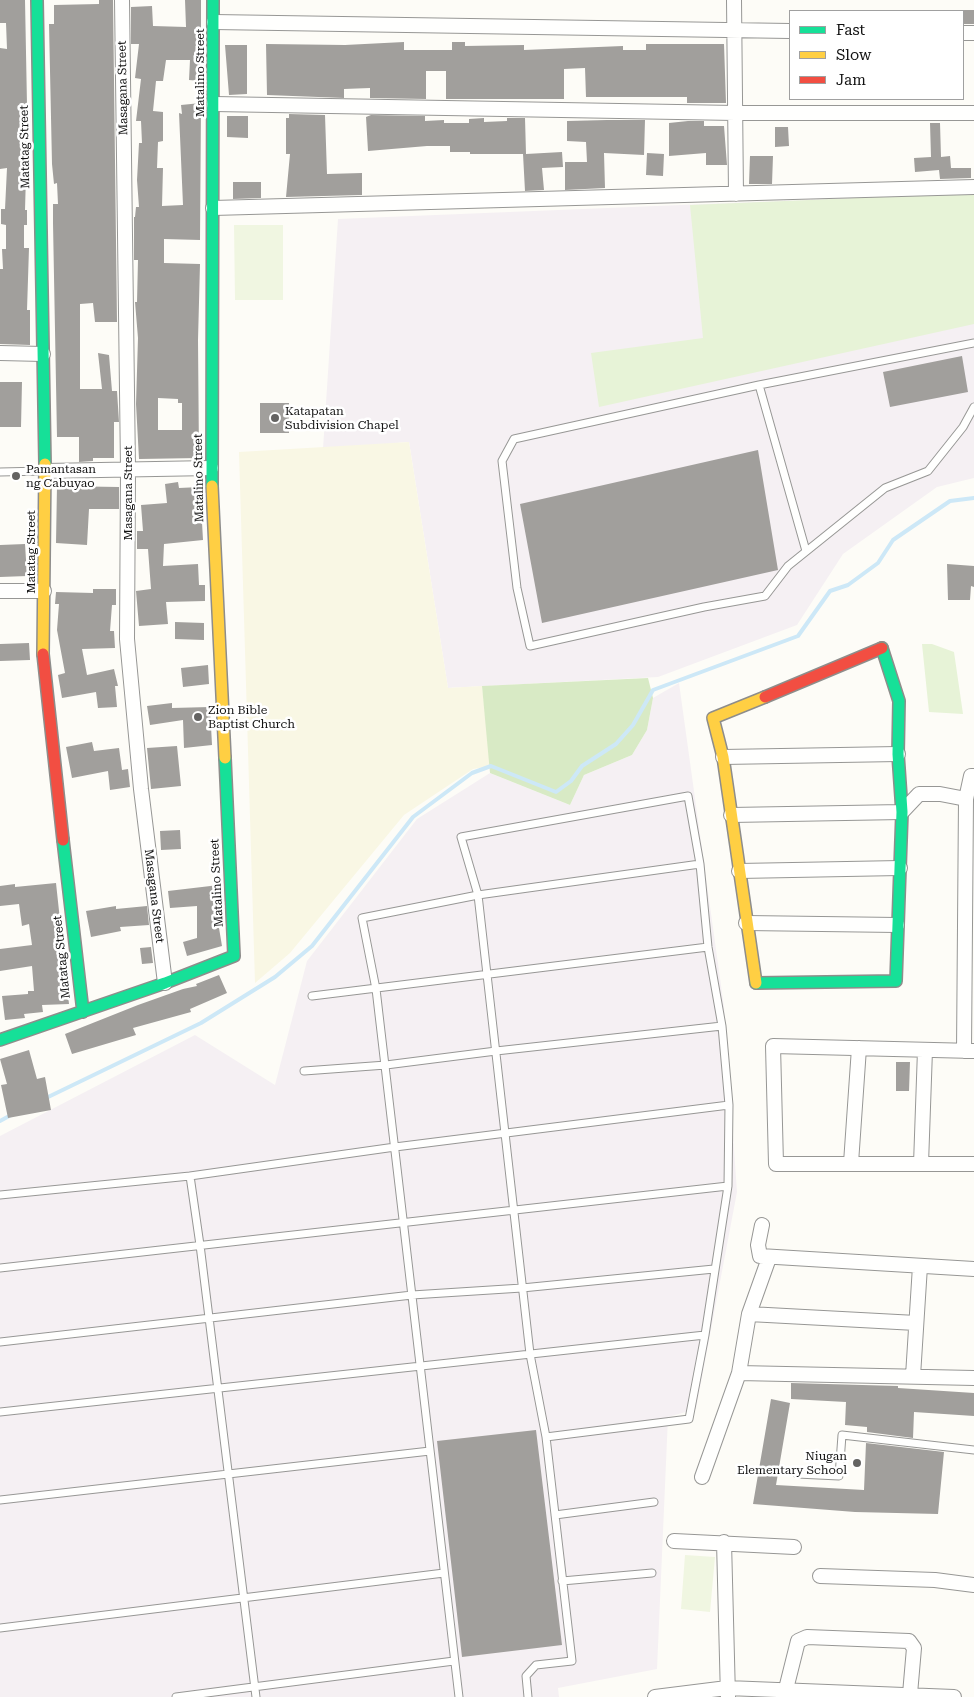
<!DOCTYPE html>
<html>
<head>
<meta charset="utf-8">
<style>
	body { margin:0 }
	#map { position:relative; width:974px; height:1697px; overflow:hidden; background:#fdfcf7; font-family:"Roboto Serif",serif }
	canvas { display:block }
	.legend { position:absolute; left:789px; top:10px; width:175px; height:90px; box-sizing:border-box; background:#fff; border:1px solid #a0a0a0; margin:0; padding:6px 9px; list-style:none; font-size:15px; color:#111 }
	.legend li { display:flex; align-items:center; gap:10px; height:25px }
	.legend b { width:25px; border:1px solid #a0a0a0 }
</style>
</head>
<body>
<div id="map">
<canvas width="974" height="1697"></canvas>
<ul class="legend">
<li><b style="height:6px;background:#16e098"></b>Fast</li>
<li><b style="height:6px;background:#ffcf43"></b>Slow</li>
<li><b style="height:6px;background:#f24e42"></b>Jam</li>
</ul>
</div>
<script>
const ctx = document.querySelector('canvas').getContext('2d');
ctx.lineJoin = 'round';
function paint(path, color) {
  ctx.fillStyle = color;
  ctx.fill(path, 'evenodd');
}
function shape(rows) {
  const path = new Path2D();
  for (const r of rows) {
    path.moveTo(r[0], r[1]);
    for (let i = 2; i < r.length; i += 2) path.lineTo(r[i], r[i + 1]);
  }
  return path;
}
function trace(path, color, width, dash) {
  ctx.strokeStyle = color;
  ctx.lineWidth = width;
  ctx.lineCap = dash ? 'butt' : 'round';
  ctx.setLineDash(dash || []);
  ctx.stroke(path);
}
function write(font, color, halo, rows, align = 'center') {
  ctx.font = font + ' "Roboto Serif",serif';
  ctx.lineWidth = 5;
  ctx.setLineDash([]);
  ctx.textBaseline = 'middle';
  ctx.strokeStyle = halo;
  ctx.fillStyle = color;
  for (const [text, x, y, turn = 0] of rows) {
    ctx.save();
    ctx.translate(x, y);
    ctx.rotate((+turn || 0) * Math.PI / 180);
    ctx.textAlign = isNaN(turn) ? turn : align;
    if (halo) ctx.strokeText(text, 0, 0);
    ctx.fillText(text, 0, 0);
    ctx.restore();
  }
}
paint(shape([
	[974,193,974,478,937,487,843,554,797,625,658,677,448,688,409,442,323,449,338,219],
	[679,683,724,1007,737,1192,696,1409,668,1417,657,1669,558,1688,559,1697,0,1697,0,1136,195,1035,275,1085,307,961,417,819,490,773,570,805,584,775,632,755,647,730,653,698]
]), '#f5f0f3');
paint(shape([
	[409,442,448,688,482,686,491,766,473,769,404,815,290,953,255,983,239,452]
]), '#f9f7e4');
paint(shape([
	[974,193,974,324,599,407,591,353,703,338,690,205],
	[922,644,932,644,954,652,963,714,929,712]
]), '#e7f3d7');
paint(shape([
	[648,678,653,698,647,730,632,755,584,775,570,805,490,773,482,686]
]), '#d8eac5');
paint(shape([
	[234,225,283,225,283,300,235,300],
	[685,1555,715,1557,710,1612,681,1609]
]), '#f0f6e1');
trace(shape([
	[44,1099,201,1023,275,977,312,946,413,817,472,773,491,766,556,792,571,781,582,766,616,744,633,725,653,690,798,636,830,591,848,585,878,563,893,540,950,501,974,498],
	[0,1121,11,1115]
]), '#cde8f7', 4);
paint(shape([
	[0,0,25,0,27,105,25,105,24,127,27,127,28,144,23,145,26,175,25,210,27,210,27,225,24,225,24,248,29,248,27,310,30,310,30,345,0,344,0,269,3,269,2,249,6,249,6,225,1,224,1,209,5,209,7,168,0,169,0,48,7,49,6,23,0,23],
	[99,0,113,0,117,322,95,322,93,303,80,304,80,389,102,389,98,353,109,355,112,391,117,391,119,422,114,422,114,458,93,458,93,461,79,462,79,437,57,437,53,223,53,204,58,204,57,183,54,184,52,164,49,24,54,24,54,5,99,4],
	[185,0,201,0,201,81,189,80,190,60,166,60,163,81,156,81,153,111,163,112,163,141,158,142,157,168,163,168,162,206,183,205,179,113,182,114,181,105,201,103,200,240,164,239,164,263,200,264,198,340,199,458,139,459,136,404,138,338,135,302,137,302,138,260,134,260,134,217,135,217,136,207,139,207,137,180,139,143,142,143,141,121,136,121,141,79,135,78,139,44,131,44,131,7,152,6,153,26,186,27],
	[158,398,178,399,178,403,182,403,182,430,158,430],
	[963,10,974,10,974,24,963,24],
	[404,42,404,50,452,50,452,42,465,42,465,46,524,45,524,50,623,46,623,50,646,50,646,44,724,44,726,103,687,103,687,97,586,97,585,68,564,69,564,99,446,99,446,71,426,71,426,99,370,98,370,88,344,89,344,98,267,95,266,44,345,45],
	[225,45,247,45,247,94,229,95],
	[289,114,325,115,327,174,362,173,362,195,286,197,290,154,286,154,286,118,289,118],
	[371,115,425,116,425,121,444,120,444,123,469,123,469,119,484,118,484,122,507,121,507,118,525,118,526,154,562,152,563,167,542,168,544,190,525,191,523,154,525,154,470,154,470,152,450,152,450,146,427,146,368,151,366,117],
	[227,116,248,116,248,138,227,137],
	[607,120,645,120,644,155,604,153,605,188,565,190,565,162,587,162,586,142,567,141,567,121],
	[688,121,704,121,704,126,724,126,727,165,706,165,706,153,669,156,669,123],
	[930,123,940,123,941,157,950,156,951,168,971,168,971,178,940,179,939,170,915,172,914,158,931,157],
	[775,127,788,127,789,146,775,147],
	[647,153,664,154,663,176,646,175],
	[750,156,773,156,772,184,749,184],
	[233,182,261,182,261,198,233,199],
	[962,356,968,392,890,407,883,372],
	[0,382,22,382,21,427,0,427],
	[260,403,289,403,289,433,260,433],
	[758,450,778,570,542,623,520,504],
	[178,482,179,488,200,487,203,540,164,544,163,566,198,564,199,585,205,585,205,601,166,602,168,624,139,626,136,591,151,589,148,549,137,549,137,531,143,531,141,505,167,503,165,484],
	[57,486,119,487,119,509,89,509,87,545,56,543],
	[25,544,27,576,0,577,0,545],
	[947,564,974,566,974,587,971,586,970,600,948,600],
	[93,589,116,589,116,605,112,605,110,631,114,631,115,648,82,649,87,675,114,669,118,686,115,686,117,707,98,708,96,692,62,698,58,675,65,673,57,630,59,604,55,604,56,592,93,593],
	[175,622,204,623,204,640,175,639],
	[29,643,30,660,0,661,0,644],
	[208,665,209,684,183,687,181,668],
	[172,703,172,708,210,707,212,745,184,748,183,720,150,725,147,706],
	[92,742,94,751,119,748,122,770,128,769,130,787,110,790,108,771,72,778,66,747],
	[177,746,181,786,151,789,147,748],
	[180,830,181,849,161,850,160,831],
	[56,883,69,1004,42,1005,43,1012,24,1014,25,1018,5,1020,2,996,28,994,28,991,34,991,32,966,0,971,0,949,32,945,29,924,22,926,19,904,0,906,0,886,15,884,15,887],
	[219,885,221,922,218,922,222,946,187,956,183,942,197,938,197,906,170,908,168,891],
	[116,906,116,909,147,906,149,925,120,927,121,931,91,937,86,911],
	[151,947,153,963,142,964,140,948],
	[219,975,227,993,190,1009,191,1012,133,1028,136,1035,72,1054,65,1034,138,1005,183,989,197,986,196,984],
	[29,1050,37,1079,45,1077,51,1110,8,1118,1,1085,7,1084,0,1059],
	[896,1062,910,1062,909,1091,896,1091],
	[791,1383,898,1386,898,1388,974,1393,974,1416,914,1412,913,1438,867,1432,867,1427,845,1425,846,1402,791,1399],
	[771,1399,790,1403,776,1485,864,1490,866,1443,944,1452,938,1514,855,1512,753,1504],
	[536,1430,562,1645,462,1657,437,1441]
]), '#a19f9c');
const lane = shape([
	[974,343,759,385,514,439,502,461,517,588,530,646,704,607,765,596,788,566,885,488,928,471,963,427,974,407],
	[759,385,806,551],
	[0,472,44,471],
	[312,996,708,947],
	[304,1071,386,1065,496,1051,722,1026],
	[190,1176,200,1245,256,1697],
	[0,1195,190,1176,395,1147,729,1105],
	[0,1268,728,1186],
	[0,1342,412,1295,522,1288,714,1269],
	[0,1412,705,1335],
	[797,1474,839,1476,842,1435,974,1450],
	[0,1500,430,1451],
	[555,1515,654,1502],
	[562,1581,652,1573],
	[0,1628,444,1573],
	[176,1697,454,1661],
	[459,1697,376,989,362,918,478,895,700,864],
	[528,1697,526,1676,536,1665,572,1661,546,1437,530,1354,478,895,461,837,688,796,700,864,708,947,722,1026,729,1105,728,1186,705,1335,689,1419,546,1437]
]);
const street = shape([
	[122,0,128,469,127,639,141,789,165,983],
	[734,0,736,194],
	[214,22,790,31],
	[963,33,974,33],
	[214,104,735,113,974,113],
	[213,208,974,187],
	[0,353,43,354],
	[45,471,211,468],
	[0,591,44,591],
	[723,757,898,754],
	[731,815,902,812,919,794,940,794,966,799],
	[739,871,900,868],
	[746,923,897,925],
	[964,1051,966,799,971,776,974,776],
	[974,1051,773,1046,776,1164,974,1164],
	[851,1163,859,1048],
	[921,1164,925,1050],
	[762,1225,758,1245,760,1256,974,1269],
	[749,1314,916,1323],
	[739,1373,974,1378],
	[913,1376,920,1266],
	[702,1477,739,1373,749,1314,769,1258],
	[674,1541,794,1547],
	[724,1542,728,1697],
	[820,1576,935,1580,974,1585],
	[786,1689,798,1641,807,1637,909,1641,914,1648,910,1694],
	[655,1697,727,1688,954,1697]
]);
const fast = shape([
	[37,0,45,464],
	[212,486,213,0],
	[63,840,83,1012],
	[756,983,896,981,902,812,898,754,899,701,882,648],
	[0,1040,165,983,234,956,225,758]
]);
const slow = shape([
	[212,486,225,758],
	[43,654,45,464],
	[756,983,723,757,713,718,765,697]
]);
const jam = shape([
	[43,654,63,840],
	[765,697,882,648]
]);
trace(lane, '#979795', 9);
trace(street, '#979795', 16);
trace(fast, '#8e8d8b', 14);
trace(slow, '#8e8d8b', 14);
trace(jam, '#8e8d8b', 14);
trace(lane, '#fffffe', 7);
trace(street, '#fffffe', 14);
trace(fast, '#16e098', 11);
trace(slow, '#ffcf43', 11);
trace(jam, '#f24e42', 11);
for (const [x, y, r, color] of [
	[275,418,5,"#646362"],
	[16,476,5,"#646362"],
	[198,717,5,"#646362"],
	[857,1463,5,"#646362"]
]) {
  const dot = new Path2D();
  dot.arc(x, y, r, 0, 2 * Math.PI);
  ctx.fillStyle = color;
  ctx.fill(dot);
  trace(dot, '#fff', 2);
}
write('12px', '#111', '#fff', [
	["Matalino Street",200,73,-90],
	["Masagana Street",123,88,-91],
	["Matatag Street",25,147,-91],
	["Matalino Street",199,478,-91],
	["Masagana Street",128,493,-90],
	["Matatag Street",31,552,-90],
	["Matalino Street",217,883,-93],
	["Masagana Street",154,896,83],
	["Matatag Street",62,957,-96]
]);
write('12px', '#111', '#fff', [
	["Katapatan",285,411],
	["Subdivision Chapel",285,425],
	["Pamantasan",26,469],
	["ng Cabuyao",26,483],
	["Zion Bible",208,710],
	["Baptist Church",208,724],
	["Niugan",847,1456,"right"],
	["Elementary School",847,1470,"right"]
], 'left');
</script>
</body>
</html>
